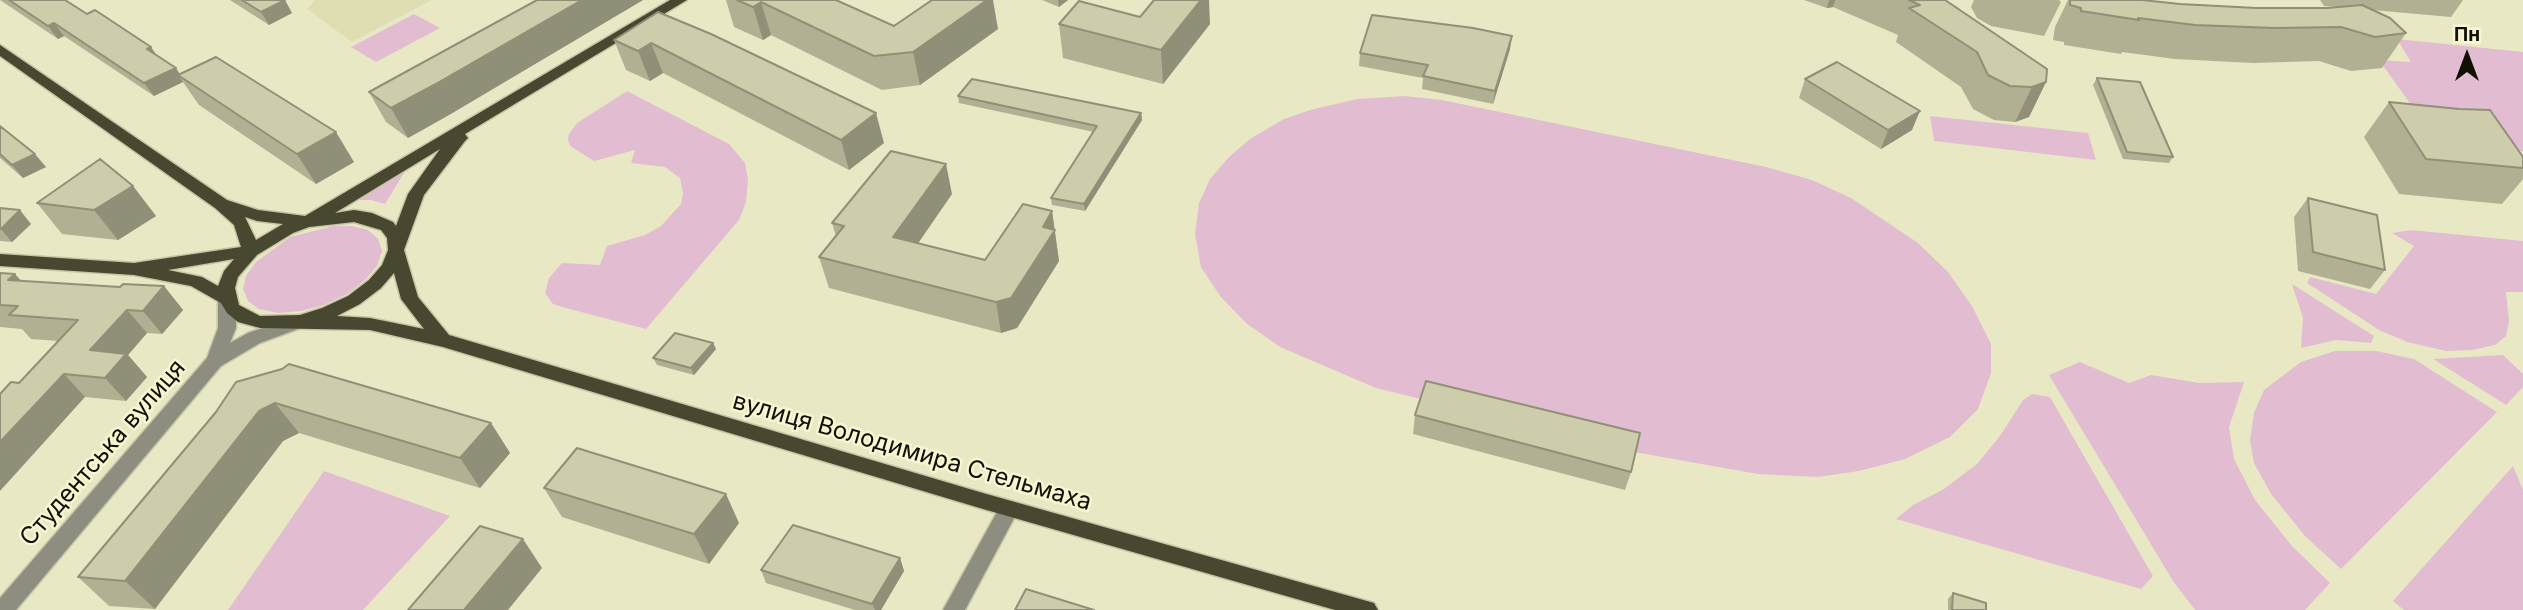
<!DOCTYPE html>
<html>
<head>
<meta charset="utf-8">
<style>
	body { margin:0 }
	#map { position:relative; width:2523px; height:610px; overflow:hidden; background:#e9e8c5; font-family:Inter,sans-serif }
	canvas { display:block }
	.north { position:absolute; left:2432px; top:21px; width:70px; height:70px; -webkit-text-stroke:5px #f6f6d2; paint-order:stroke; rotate:0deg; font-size:19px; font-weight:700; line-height:28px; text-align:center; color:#101005 }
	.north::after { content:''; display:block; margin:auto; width:24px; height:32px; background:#101005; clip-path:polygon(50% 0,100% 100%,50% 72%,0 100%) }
</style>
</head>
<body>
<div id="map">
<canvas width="2523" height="610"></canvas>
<div class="north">Пн</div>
</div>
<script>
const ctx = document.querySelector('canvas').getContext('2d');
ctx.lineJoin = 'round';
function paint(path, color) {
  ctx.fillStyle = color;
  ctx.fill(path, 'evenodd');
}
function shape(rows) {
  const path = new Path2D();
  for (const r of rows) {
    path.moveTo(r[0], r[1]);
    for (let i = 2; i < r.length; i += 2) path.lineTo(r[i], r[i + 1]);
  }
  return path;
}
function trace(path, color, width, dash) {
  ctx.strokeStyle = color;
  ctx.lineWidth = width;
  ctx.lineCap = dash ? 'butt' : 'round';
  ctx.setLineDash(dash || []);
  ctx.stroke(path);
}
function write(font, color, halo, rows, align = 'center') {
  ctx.font = font + ' Inter,sans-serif';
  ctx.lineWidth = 5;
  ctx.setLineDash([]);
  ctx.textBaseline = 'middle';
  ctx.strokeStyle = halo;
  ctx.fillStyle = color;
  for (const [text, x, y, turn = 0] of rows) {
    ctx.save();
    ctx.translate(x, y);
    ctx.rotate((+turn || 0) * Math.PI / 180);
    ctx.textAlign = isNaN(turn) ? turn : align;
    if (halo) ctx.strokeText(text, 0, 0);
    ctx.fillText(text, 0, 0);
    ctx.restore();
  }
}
paint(shape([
	[315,0,432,0,352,42,307,9]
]), '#dfdeb3');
paint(shape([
	[414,14,440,28,376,62,351,47],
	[2397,39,2523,52,2523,151,2484,147,2419,116,2379,60,2411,62],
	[627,91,729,144,745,163,748,180,746,202,739,220,646,329,562,307,553,304,545,293,549,278,562,263,600,265,607,246,645,235,661,226,681,204,683,193,680,178,665,167,631,163,635,150,594,161,570,146,568,140,569,134,577,123],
	[1405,96,1442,100,1766,167,1812,180,1851,198,1918,243,1948,272,1972,306,1991,344,1991,373,1978,409,1950,437,1905,459,1859,471,1818,477,1758,474,1634,452,1376,388,1280,347,1246,323,1220,296,1201,267,1195,234,1199,203,1210,179,1229,157,1250,139,1284,119,1310,110,1357,99],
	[1930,116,2088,133,2096,160,1934,141],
	[407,168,385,204,371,200,352,200],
	[333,226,352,226,368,230,378,239,382,251,377,266,365,280,347,294,324,305,301,311,278,313,259,309,248,301,243,289,246,276,256,262,290,237],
	[2411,230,2523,241,2523,292,2506,292,2509,321,2506,336,2495,345,2472,350,2446,351,2407,342,2379,330,2307,283,2310,277,2376,294,2414,246,2392,233],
	[2292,284,2374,336,2371,343,2336,340,2301,348,2303,318],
	[2335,351,2376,351,2414,359,2497,412,2341,569,2305,536,2271,494,2254,463,2250,440,2254,413,2264,390,2301,362],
	[2503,355,2523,374,2523,387,2506,405,2433,359],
	[2080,362,2129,383,2151,375,2199,383,2244,382,2229,427,2234,459,2255,500,2292,546,2330,583,2305,610,2195,610,2173,581,2049,375],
	[2032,394,2050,397,2153,576,2141,589,1896,519,1913,505,1944,489,1977,464,2000,436,2023,400],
	[2513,466,2523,490,2523,610,2404,610,2393,601],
	[324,471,450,516,363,610,228,610]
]), '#e2bdd1');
const minor = shape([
	[227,293,233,295,236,299,236,328,230,343,248,333,300,315,306,316,309,321,306,326,260,343,221,366,16,610,0,610,0,598,207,358,218,328,218,299,221,295,227,293],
	[1009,501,1016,503,1019,509,965,610,943,610,1002,503,1009,501]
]);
const major = shape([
	[670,0,687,0,465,134,468,138,465,141,424,195,404,250,418,297,449,335,983,493,1367,601,1374,603,1378,610,1335,610,983,509,443,347,370,330,260,328,238,322,227,313,221,303,191,286,134,275,0,266,0,254,134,263,241,247,234,225,215,208,0,56,0,45,227,200,258,210,305,216,670,0],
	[440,149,408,194,396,226,393,222,372,213,354,210,335,213,440,149],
	[245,217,257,221,283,224,256,240,245,217],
	[354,222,381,230,387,238,388,250,382,265,369,280,348,296,322,308,300,315,260,316,239,305,235,288,238,277,257,255,293,233,309,227,354,222],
	[234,259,224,271,218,286,202,277,168,270,234,259],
	[394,273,401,299,424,329,370,318,337,316,360,304,381,288,394,273]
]);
trace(minor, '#c6c5a6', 3);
trace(major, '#c6c5a6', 3);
paint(minor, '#8e8e80');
paint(major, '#48472f');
paint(shape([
	[0,0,65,0,158,56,180,74,354,162,316,184,199,105,183,82,154,96,64,36,58,39],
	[230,0,284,0,292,13,269,25],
	[537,0,643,0,449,115,408,138,386,122,369,92],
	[726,0,837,0,894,26,998,29,920,85,882,90,771,35,763,40,734,27],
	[1042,0,1068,0,1059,7],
	[1804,0,1945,0,2046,82,2029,117,2015,122,1994,120,1973,109,1961,87,1896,42,1898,35,1833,7,1827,8],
	[1974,0,2059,0,2061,2,2044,36,1991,26,1977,18,1971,7],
	[2068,0,2142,0,2180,4,2256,8,2327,8,2340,7,2324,6,2320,0,2463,0,2451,17,2372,10,2406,33,2382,68,2351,71,2319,61,2253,63,2175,59,2122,52,2121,54,2064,45,2064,42,2053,40,2055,27],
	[658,12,884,143,849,170,663,73,650,81,626,70,614,40],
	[1140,17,1210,24,1163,84,1063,58,1059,24],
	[1510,49,1493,104,1422,89,1423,78,1359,66,1360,53],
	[2097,78,2173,157,2169,163,2123,159,2093,85],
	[1805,79,1912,130,1881,149,1799,98],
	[958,96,1141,113,1142,120,1085,211,1052,205,1051,198,1094,132,959,103],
	[2389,102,2459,109,2523,157,2523,179,2502,204,2399,194,2364,137],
	[0,126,46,167,23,178,0,158],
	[133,186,156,216,118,240,62,234,37,203],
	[952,194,918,243,985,260,1052,211,1059,261,1017,328,1001,333,829,288,819,257,836,237,832,223],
	[2308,198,2385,270,2370,289,2298,271,2294,217],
	[0,208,31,224,12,242,0,241],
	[0,273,21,281,120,287,164,286,183,310,162,334,147,333,128,355,147,377,126,401,85,397,19,383,59,341,31,339,22,329,0,327],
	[713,343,716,349,694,375,657,365,653,358],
	[236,382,491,423,510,453,480,488,299,433,283,441,155,609,109,606,78,577,216,412],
	[1415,415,1631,472,1625,490,1413,434],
	[544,488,739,523,709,564,562,517],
	[900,558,904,571,881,610,855,610,766,583,761,570],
	[1953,593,1986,610,1948,610,1948,599]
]), '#b1b093');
paint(shape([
	[285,0,292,13,269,25,261,12],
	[582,0,643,0,449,115,408,138,391,108],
	[987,0,993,0,998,29,920,85,913,52],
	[1058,0,1068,0,1059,7],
	[1201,0,1209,0,1210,24,1163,84,1161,50],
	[1829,0,1835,0,1833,7,1827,8],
	[761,2,771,35,763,40,753,7],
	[54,23,64,36,58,39,48,26],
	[1512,36,1510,49,1493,104,1495,91],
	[651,43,663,73,650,81,638,51],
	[151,47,160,60,147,49],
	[176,68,183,79,178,75,183,82,154,96,144,83],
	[2046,82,2029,117,2015,122,2032,87],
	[1920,111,1912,130,1881,149,1888,130],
	[876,113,884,143,849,170,841,140],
	[1141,113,1142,120,1085,211,1084,204],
	[336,132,354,162,316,184,297,154],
	[35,154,46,167,23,178,12,165],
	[946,164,952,194,901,268,893,237],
	[133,186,156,216,118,240,94,210],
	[20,210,31,224,12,242,1,229],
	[1052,211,1059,261,1017,328,1001,333,996,302,1043,227],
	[15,274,36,298,8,280],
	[164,286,183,310,162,334,143,311],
	[127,310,147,333,128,355,147,377,126,401,105,378,90,350],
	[713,343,716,349,694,375,691,368],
	[64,374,85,397,0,491,0,442],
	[275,403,299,433,283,441,155,609,125,581,259,411],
	[491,423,510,453,480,488,460,458],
	[726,494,739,523,709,564,694,534],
	[523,539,542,568,508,610,464,610],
	[900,558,904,571,881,610,875,610,872,604]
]), '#909078');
const building = shape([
	[9,0,65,0,87,14,95,10,151,47,147,49,176,68,144,83,54,23,48,26,9,0],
	[242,0,285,0,261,12,242,0],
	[537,0,582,0,434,85,391,108,369,92,537,0],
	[737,0,836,0,894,26,932,0,987,0,913,52,874,56,761,2,753,7,737,0],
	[1154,0,1201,0,1161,50,1059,24,1079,1,1140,17,1154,0],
	[1909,0,1945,0,2047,69,2046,82,2032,87,2010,86,1988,75,1977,52,1909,8,1920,5,1909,0],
	[2070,0,2142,0,2180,4,2256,8,2327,8,2362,5,2390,18,2406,33,2375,37,2341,27,2275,28,2195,25,2138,18,2139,20,2081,11,2081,8,2070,5,2070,0],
	[658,12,711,34,876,113,841,140,651,43,638,51,614,40,658,12],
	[1372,15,1473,28,1512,36,1495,91,1423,76,1428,65,1360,53,1372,15],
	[216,57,336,132,297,154,178,75,216,57],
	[1837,62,1920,111,1888,130,1805,79,1837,62],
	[2097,78,2140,82,2173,157,2127,152,2097,78],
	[972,79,1141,113,1084,204,1051,198,1097,126,958,96,972,79],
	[2389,102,2459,109,2490,110,2523,157,2523,168,2426,159,2389,102],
	[0,126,35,154,12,165,0,154,0,126],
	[891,151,946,164,893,237,985,260,1023,204,1052,211,1043,227,1055,230,1011,298,996,302,819,257,844,226,832,223,891,151],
	[100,159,133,186,94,210,37,203,100,159],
	[2308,198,2377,215,2385,270,2313,252,2308,198],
	[0,208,20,210,1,229,0,229,0,208],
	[0,273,15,274,8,280,120,287,123,284,164,286,143,311,127,310,90,350,126,354,105,378,64,374,0,442,0,394,11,382,19,383,78,320,9,315,18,306,0,305,0,273],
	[675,333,713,343,691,368,653,358,675,333],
	[289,364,491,423,460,458,275,403,259,411,125,581,78,577,216,412,236,382,282,369,289,364],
	[1426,381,1640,433,1631,472,1415,415,1426,381],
	[577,448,726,494,694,534,544,488,577,448],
	[793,525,900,558,872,604,761,570,793,525],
	[480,526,523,539,464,610,408,610,480,526],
	[1026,589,1094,610,1015,610,1026,589],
	[1953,593,1986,603,1986,610,1952,610,1953,593]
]);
paint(building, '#cecdab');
trace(building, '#909078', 2);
write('24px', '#101005', '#f6f6d2', [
	["вулиця Володимира Стельмаха",912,452,16],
	["Студентська вулиця",103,453,-49]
]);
</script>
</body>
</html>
